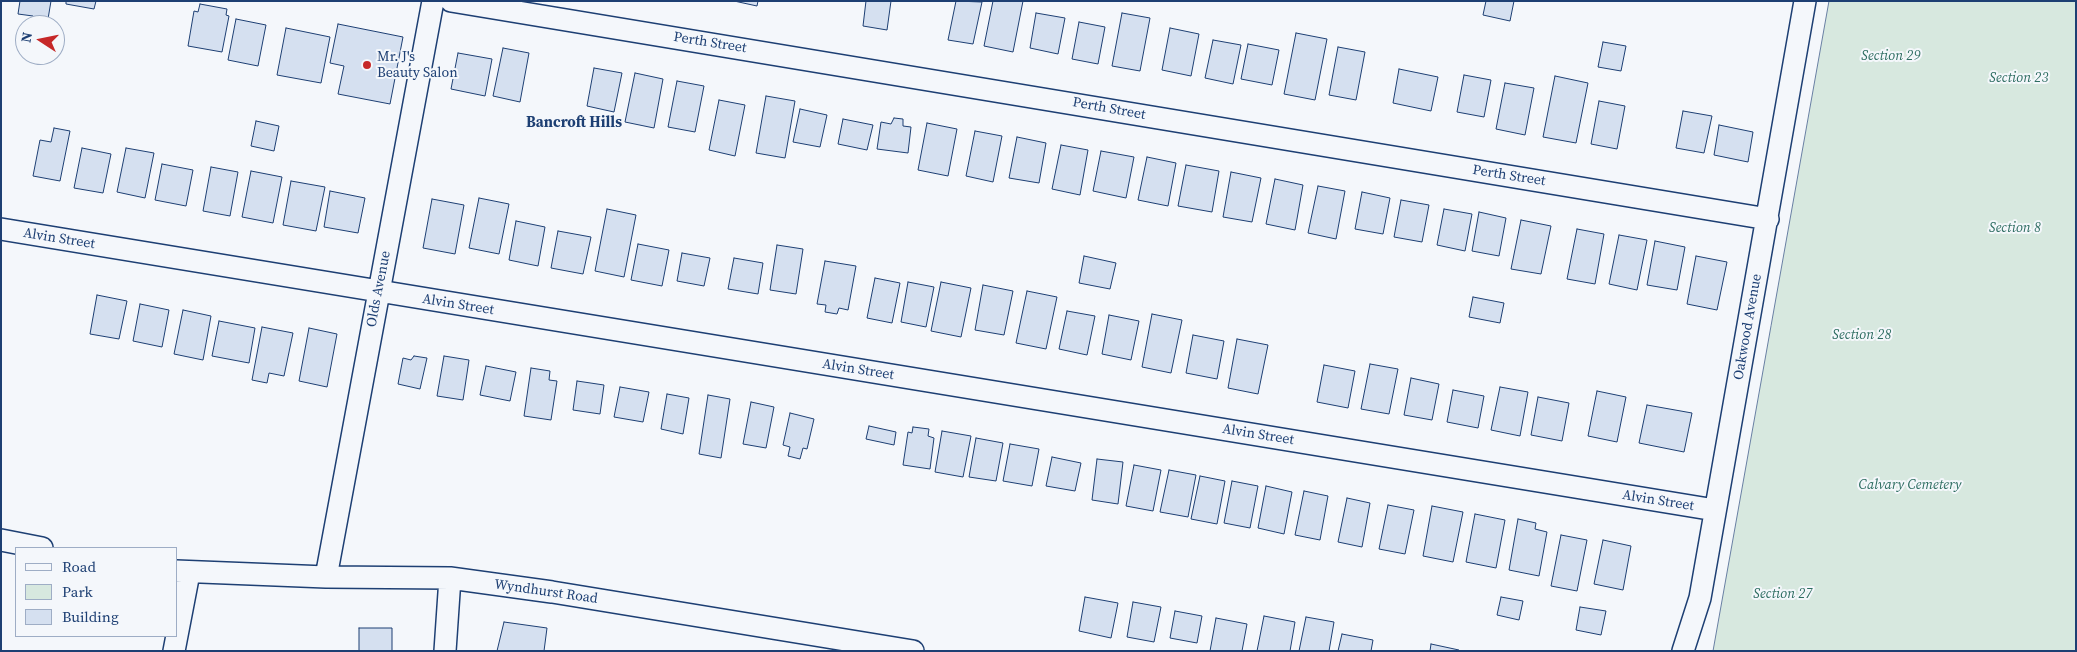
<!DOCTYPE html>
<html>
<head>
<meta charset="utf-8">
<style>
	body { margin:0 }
	#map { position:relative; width:2077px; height:652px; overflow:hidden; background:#f4f7fb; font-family:"Source Serif 4",serif }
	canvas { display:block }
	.frame { position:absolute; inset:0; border:2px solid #1d3f73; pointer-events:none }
	.legend { position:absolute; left:15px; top:547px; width:162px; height:90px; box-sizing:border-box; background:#f4f7fb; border:1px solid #9eadc5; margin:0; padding:6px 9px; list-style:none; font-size:15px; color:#1d3f73 }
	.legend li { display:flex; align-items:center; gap:10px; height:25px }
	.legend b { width:25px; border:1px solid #9eadc5 }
	.north { position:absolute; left:15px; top:15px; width:50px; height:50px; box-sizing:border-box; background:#f4f7fb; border:1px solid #9eadc5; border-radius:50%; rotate:281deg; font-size:14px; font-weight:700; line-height:20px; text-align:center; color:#1d3f73 }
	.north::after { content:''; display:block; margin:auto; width:18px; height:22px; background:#c62828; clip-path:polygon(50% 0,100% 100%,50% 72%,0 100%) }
</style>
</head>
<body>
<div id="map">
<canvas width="2077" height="652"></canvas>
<div class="frame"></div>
<ul class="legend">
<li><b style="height:6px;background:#f4f7fb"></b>Road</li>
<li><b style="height:14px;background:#d7e8df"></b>Park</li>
<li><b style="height:14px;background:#d5e0f0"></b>Building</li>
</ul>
<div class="north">N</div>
</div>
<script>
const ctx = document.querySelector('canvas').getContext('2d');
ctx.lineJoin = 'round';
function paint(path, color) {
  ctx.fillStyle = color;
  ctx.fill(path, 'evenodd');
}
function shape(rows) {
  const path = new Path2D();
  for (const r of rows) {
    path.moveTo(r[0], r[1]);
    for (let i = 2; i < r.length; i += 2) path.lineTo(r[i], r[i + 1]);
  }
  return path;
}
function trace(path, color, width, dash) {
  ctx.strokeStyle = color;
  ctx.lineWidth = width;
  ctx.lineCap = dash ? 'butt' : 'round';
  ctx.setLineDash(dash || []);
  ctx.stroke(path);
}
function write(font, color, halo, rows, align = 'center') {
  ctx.font = font + ' "Source Serif 4",serif';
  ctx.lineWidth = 4;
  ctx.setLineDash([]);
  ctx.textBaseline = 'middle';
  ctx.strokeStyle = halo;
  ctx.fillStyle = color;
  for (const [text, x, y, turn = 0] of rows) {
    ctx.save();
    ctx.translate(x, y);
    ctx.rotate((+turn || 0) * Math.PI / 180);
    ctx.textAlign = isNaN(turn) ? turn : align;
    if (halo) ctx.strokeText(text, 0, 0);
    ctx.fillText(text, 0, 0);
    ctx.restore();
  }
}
const green = shape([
	[1829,1,2076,1,2076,651,1713,651,1829,1]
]);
paint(green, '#d7e8df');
trace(green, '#687fa3', 1);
const building = shape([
	[20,1,51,1,47,25,32,25,33,16,18,14,20,1],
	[66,1,96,1,94,9,66,4,66,1],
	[734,1,758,1,757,6,734,1],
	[866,1,891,1,887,30,863,26,866,1],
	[956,1,982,2,973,44,948,40,956,1],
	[993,1,1023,1,1013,52,984,46,993,1],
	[1486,1,1514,1,1510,21,1483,15,1486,1],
	[200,4,227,9,226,15,229,16,222,52,188,46,194,11,198,12,200,4],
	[1036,13,1065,18,1058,54,1030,48,1036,13],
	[1122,13,1150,18,1140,71,1112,66,1122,13],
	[236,19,266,25,258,66,228,60,236,19],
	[1079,22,1105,27,1098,64,1072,59,1079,22],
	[338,24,403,37,390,104,338,94,344,66,330,63,338,24],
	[286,28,330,37,321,83,277,75,286,28],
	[1170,28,1199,34,1191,76,1162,70,1170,28],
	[1296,33,1327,39,1315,100,1284,94,1296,33],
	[1213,40,1241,45,1233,84,1205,78,1213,40],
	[1603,42,1626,46,1621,71,1598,67,1603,42],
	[1248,44,1279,50,1272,85,1241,79,1248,44],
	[1338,47,1365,52,1356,100,1329,95,1338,47],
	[503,48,529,53,520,102,493,96,503,48],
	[458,53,492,59,485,96,451,89,458,53],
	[594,68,622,73,614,112,587,106,594,68],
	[1399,69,1438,77,1431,111,1393,103,1399,69],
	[635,73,663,79,654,128,625,122,635,73],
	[1464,75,1491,80,1484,117,1457,112,1464,75],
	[1555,76,1588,83,1576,143,1543,137,1555,76],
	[677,81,704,86,695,132,668,127,677,81],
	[1505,83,1534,88,1525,135,1496,129,1505,83],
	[766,96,795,101,785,158,756,153,766,96],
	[719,100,745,105,735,156,709,150,719,100],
	[1599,101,1625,106,1617,149,1591,144,1599,101],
	[800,109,827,115,820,147,793,142,800,109],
	[1683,111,1712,116,1704,153,1676,148,1683,111],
	[894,118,903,119,903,126,911,127,908,153,877,149,881,122,891,124,894,118],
	[843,119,873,125,867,150,838,144,843,119],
	[256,121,279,126,274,151,251,146,256,121],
	[927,123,957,129,948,176,918,170,927,123],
	[1719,125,1753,132,1748,162,1714,155,1719,125],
	[54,128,70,131,60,181,33,176,40,140,51,142,54,128],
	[975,131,1002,136,993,182,966,176,975,131],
	[1017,137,1046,143,1039,183,1009,178,1017,137],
	[1061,145,1088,150,1080,195,1052,189,1061,145],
	[82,148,111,154,103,193,74,188,82,148],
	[126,148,154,153,145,198,117,192,126,148],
	[1101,151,1134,157,1126,198,1093,191,1101,151],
	[1147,157,1176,163,1168,206,1138,200,1147,157],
	[162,164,193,170,186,206,155,200,162,164],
	[1186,165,1219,171,1212,212,1178,206,1186,165],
	[211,167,238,172,230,216,203,211,211,167],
	[251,171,282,177,273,223,242,217,251,171],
	[1231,172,1261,178,1252,222,1223,217,1231,172],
	[1275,179,1303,185,1295,230,1266,224,1275,179],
	[291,181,325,187,316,231,283,225,291,181],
	[1318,186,1345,191,1336,239,1308,233,1318,186],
	[330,191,365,198,358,233,324,227,330,191],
	[1362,192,1390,198,1383,234,1355,229,1362,192],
	[479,198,509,204,499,254,469,248,479,198],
	[432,199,464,205,455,254,423,248,432,199],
	[1401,200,1429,205,1422,242,1394,237,1401,200],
	[607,209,636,215,624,277,595,271,607,209],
	[1444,209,1472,214,1465,251,1437,245,1444,209],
	[1479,212,1506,218,1499,256,1472,251,1479,212],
	[1521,220,1551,226,1541,274,1511,269,1521,220],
	[516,221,545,227,538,266,509,260,516,221],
	[1577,229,1604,234,1595,284,1567,279,1577,229],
	[558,231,591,237,583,274,551,268,558,231],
	[1619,235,1647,240,1637,290,1609,284,1619,235],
	[1655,241,1685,247,1677,290,1647,285,1655,241],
	[638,244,669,250,662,286,631,280,638,244],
	[777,245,803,249,796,294,770,290,777,245],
	[682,253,710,258,704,286,677,281,682,253],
	[1084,256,1116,263,1110,289,1079,283,1084,256],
	[1696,256,1727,262,1717,310,1687,304,1696,256],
	[734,258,763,263,758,294,728,289,734,258],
	[825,261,856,266,848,310,839,308,837,314,825,312,826,305,817,304,825,261],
	[875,278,900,283,892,323,867,318,875,278],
	[908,282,934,287,926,327,901,322,908,282],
	[941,282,971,288,961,337,931,331,941,282],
	[983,285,1013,291,1004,335,975,330,983,285],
	[1027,291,1057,297,1046,349,1016,343,1027,291],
	[97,295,127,301,119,339,90,334,97,295],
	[1473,297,1504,303,1500,323,1469,317,1473,297],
	[140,304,169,310,162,347,133,341,140,304],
	[183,310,211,316,203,360,174,354,183,310],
	[1067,311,1095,316,1087,355,1059,349,1067,311],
	[1152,314,1182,320,1171,373,1142,367,1152,314],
	[1109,315,1139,321,1131,360,1102,354,1109,315],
	[219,321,255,328,249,363,212,356,219,321],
	[262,327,293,333,284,376,269,373,267,383,252,380,262,327],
	[309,328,337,334,327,387,299,381,309,328],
	[1193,335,1224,341,1217,379,1186,373,1193,335],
	[1237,339,1268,345,1258,394,1228,388,1237,339],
	[414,356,427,358,420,389,398,384,403,358,411,360,414,356],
	[444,356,469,360,463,400,437,396,444,356],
	[1370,364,1398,369,1389,414,1361,409,1370,364],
	[1324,365,1355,371,1348,408,1317,402,1324,365],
	[486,366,516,372,510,401,480,395,486,366],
	[531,368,550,371,549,380,557,381,551,420,524,416,531,368],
	[1411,378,1439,384,1432,420,1404,415,1411,378],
	[577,381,604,385,600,414,573,410,577,381],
	[620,387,649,392,643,422,614,417,620,387],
	[1500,387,1528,392,1520,436,1491,430,1500,387],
	[1453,390,1484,396,1478,428,1447,422,1453,390],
	[1597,391,1626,397,1617,442,1588,436,1597,391],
	[667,394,689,398,683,434,661,429,667,394],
	[708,395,730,399,721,458,699,454,708,395],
	[1538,397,1569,403,1562,441,1531,435,1538,397],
	[751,402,774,407,766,448,743,444,751,402],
	[1647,405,1692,413,1684,452,1639,443,1647,405],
	[790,413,814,419,807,449,803,448,800,459,788,456,790,447,783,445,790,413],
	[869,426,896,432,894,445,866,439,869,426],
	[913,427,929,429,928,436,934,438,930,469,903,465,908,432,912,433,913,427],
	[942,431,971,436,963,477,935,472,942,431],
	[976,438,1003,443,996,481,969,477,976,438],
	[1010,444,1039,449,1032,486,1003,481,1010,444],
	[1052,457,1081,463,1075,491,1046,486,1052,457],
	[1097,459,1123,462,1118,504,1092,500,1097,459],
	[1134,465,1161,470,1153,511,1126,506,1134,465],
	[1169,470,1196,475,1188,517,1160,512,1169,470],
	[1200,476,1225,481,1217,524,1191,519,1200,476],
	[1232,481,1258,486,1250,528,1224,523,1232,481],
	[1266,486,1292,492,1284,534,1258,528,1266,486],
	[1304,491,1328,496,1320,540,1295,535,1304,491],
	[1347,498,1370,503,1362,547,1338,542,1347,498],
	[1388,505,1414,510,1405,554,1379,549,1388,505],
	[1432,506,1463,512,1453,562,1423,556,1432,506],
	[1475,514,1505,520,1496,568,1466,562,1475,514],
	[1518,519,1536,523,1535,529,1547,532,1539,576,1509,570,1518,519],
	[1561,535,1587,540,1577,591,1551,586,1561,535],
	[1603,540,1631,546,1623,590,1594,584,1603,540],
	[1085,597,1118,603,1111,638,1079,631,1085,597],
	[1501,597,1523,601,1519,620,1497,615,1501,597],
	[1133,602,1161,607,1154,642,1127,637,1133,602],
	[1580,607,1606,611,1601,635,1576,630,1580,607],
	[1175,611,1202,616,1197,643,1170,638,1175,611],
	[1264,616,1295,622,1290,651,1257,651,1264,616],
	[1306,617,1334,622,1329,651,1299,651,1306,617],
	[1216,618,1247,624,1242,651,1210,651,1216,618],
	[504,622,547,628,544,651,497,651,504,622],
	[359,628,392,628,392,651,359,651,359,628],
	[1342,634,1373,640,1371,651,1338,651,1342,634],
	[1431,644,1459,650,1459,651,1430,651,1431,644]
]);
paint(building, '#d5e0f0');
trace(building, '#1d3f73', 1);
const minor = shape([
	[451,1,1768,219],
	[1,229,1715,510],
	[1,540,42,548],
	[176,571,326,577,450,578,552,592,913,651],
	[326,577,433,1],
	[174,651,189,573],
	[445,651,450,578],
	[1683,651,1700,598,1805,1]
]);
trace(minor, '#1d3f73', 24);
trace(minor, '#f4f7fb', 21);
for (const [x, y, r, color] of [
	[367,65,5,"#c62828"]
]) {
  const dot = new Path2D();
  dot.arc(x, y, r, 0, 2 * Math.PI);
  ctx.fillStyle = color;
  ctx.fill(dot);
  trace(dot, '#f4f7fb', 2);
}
write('14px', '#1d3f73', '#f4f7fb', [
	["Perth Street",710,43,9],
	["Perth Street",1109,109,10],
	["Perth Street",1509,176,9],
	["Alvin Street",59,239,9],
	["Olds Avenue",379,289,-79],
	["Alvin Street",458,305,9],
	["Oakwood Avenue",1748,327,-80],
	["Alvin Street",858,370,9],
	["Alvin Street",1258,435,9],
	["Alvin Street",1658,501,9],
	["Wyndhurst Road",546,592,8]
]);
write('italic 14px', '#2c6c60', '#f4f7fb', [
	["Section 29",1891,56],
	["Section 23",2019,78],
	["Section 8",2015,228],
	["Section 28",1862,335],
	["Calvary Cemetery",1910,485],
	["Section 27",1783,594]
]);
write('14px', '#1d3f73', '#f4f7fb', [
	["Mr. J's",377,57],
	["Beauty Salon",377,73]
], 'left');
write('bold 15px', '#1d3f73', '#f4f7fb', [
	["Bancroft Hills",574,123]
]);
</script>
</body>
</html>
